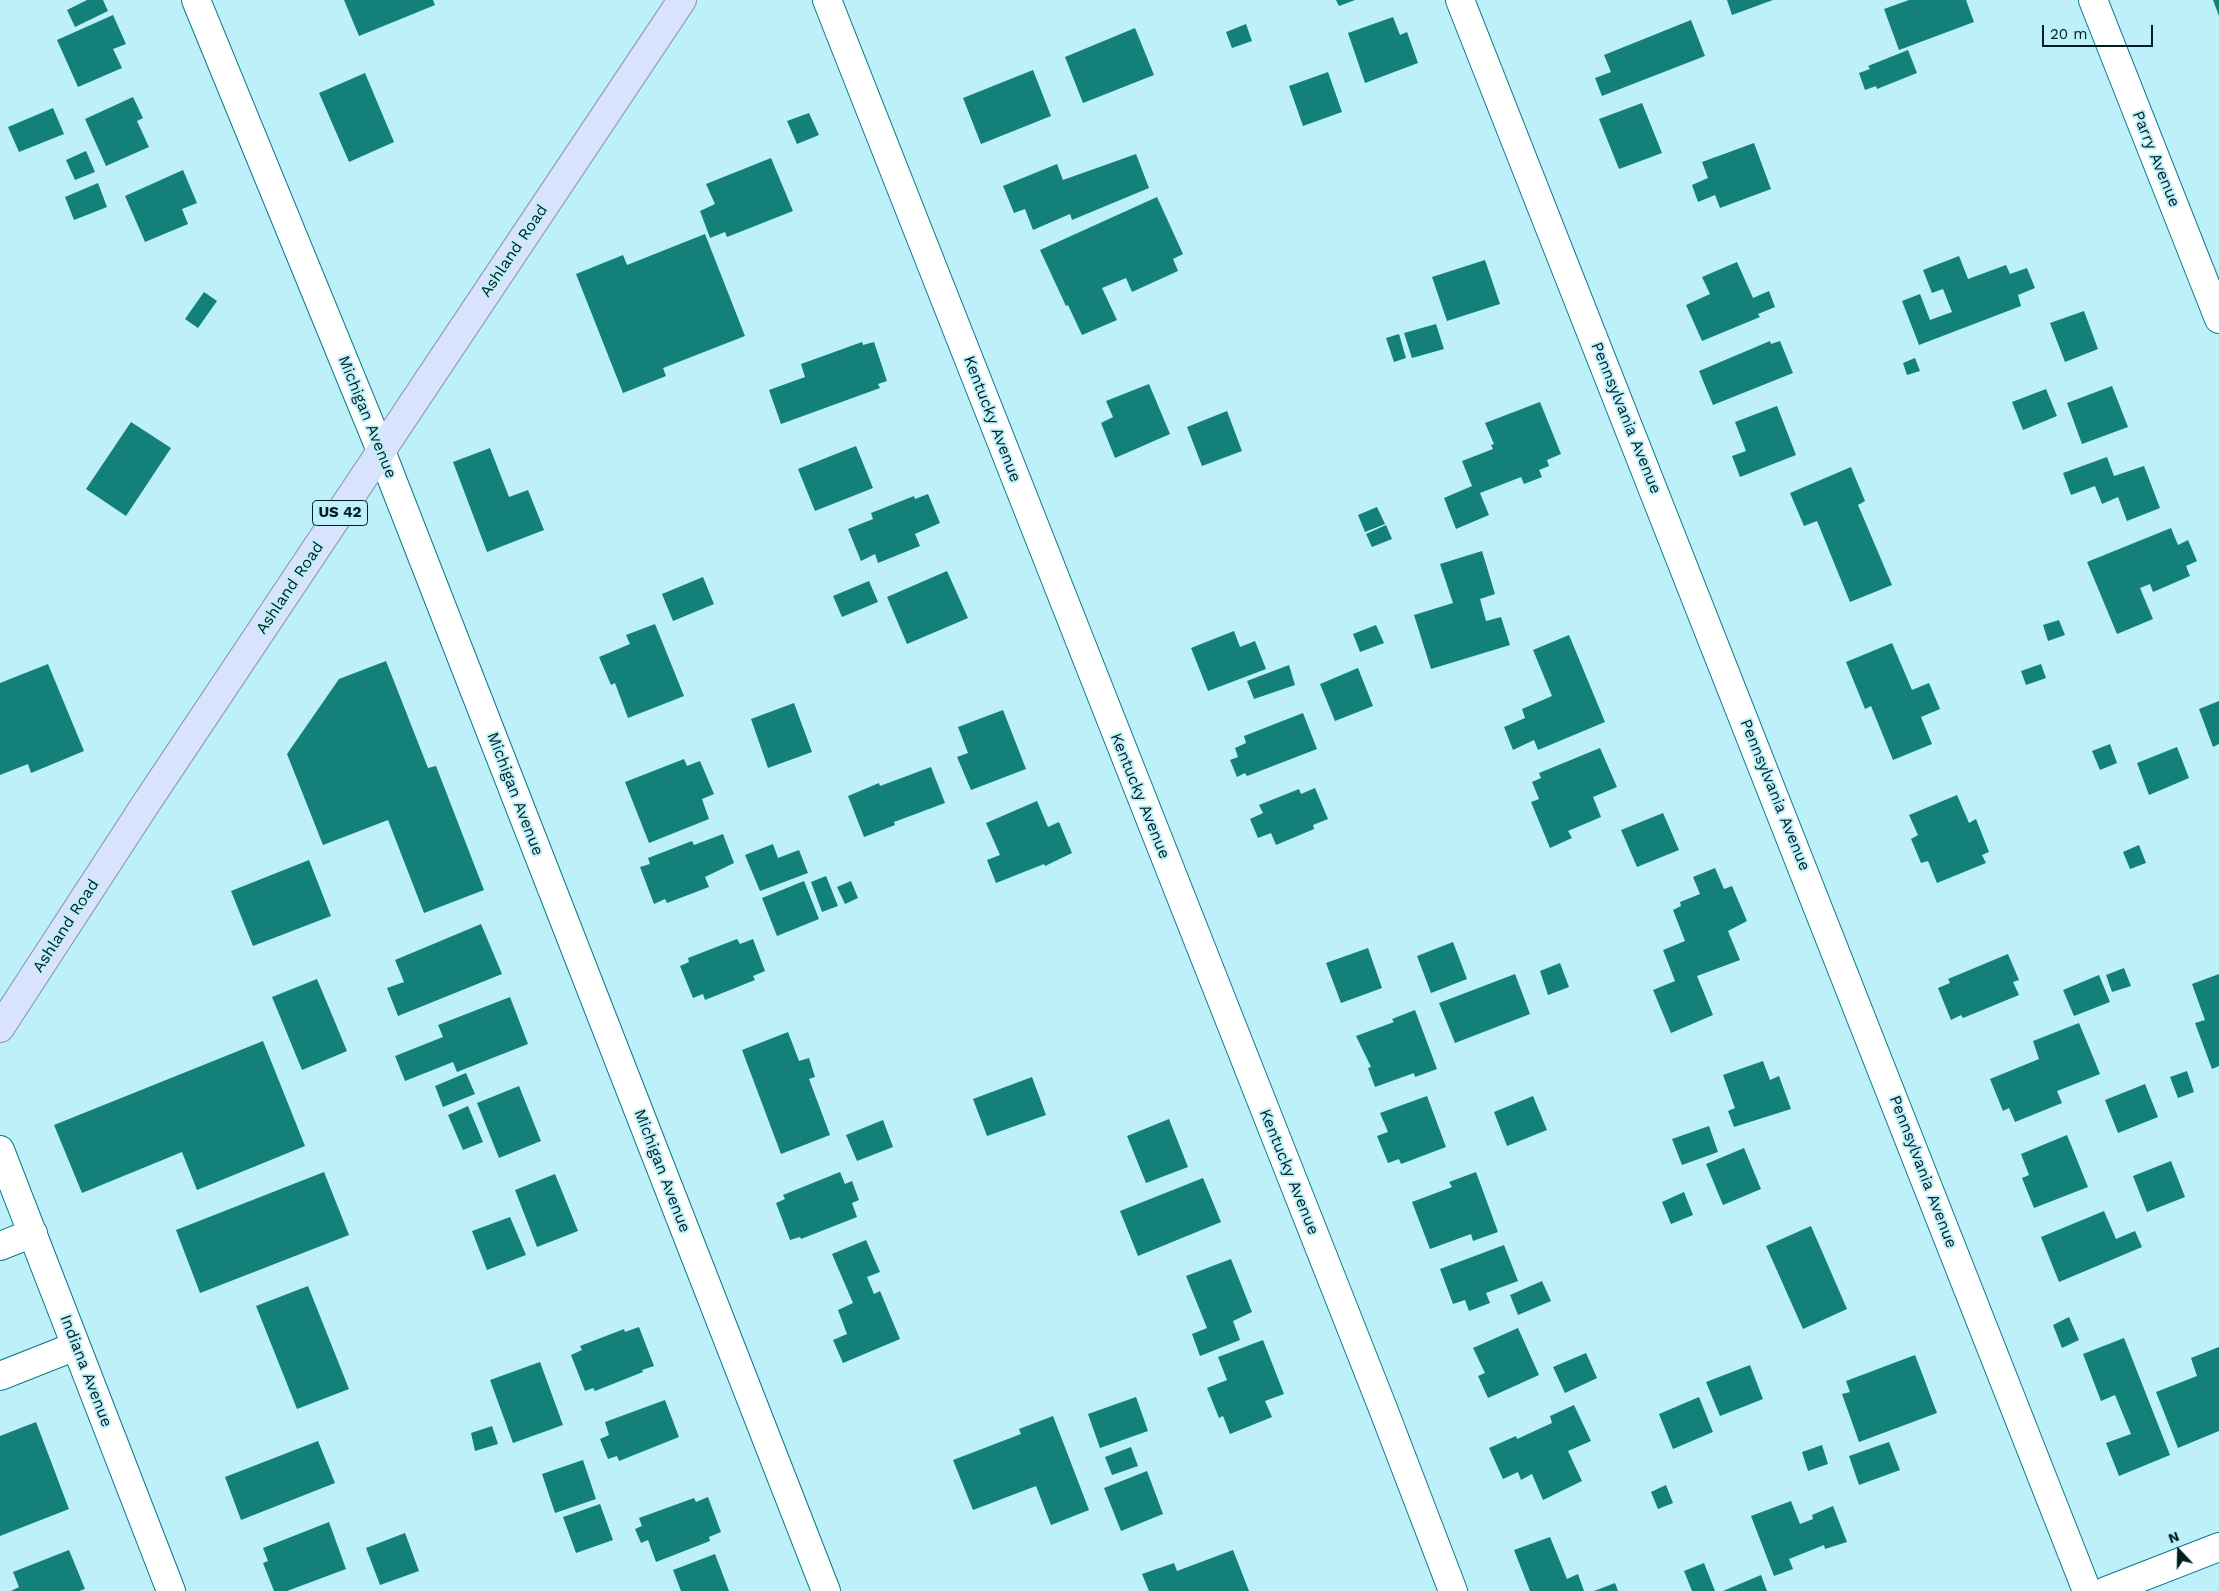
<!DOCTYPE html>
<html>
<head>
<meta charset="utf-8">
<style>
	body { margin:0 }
	#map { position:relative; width:2219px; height:1591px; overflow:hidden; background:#bdf0f9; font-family:"Work Sans",sans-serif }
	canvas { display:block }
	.north { position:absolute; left:2154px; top:1526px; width:50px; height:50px; -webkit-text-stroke:4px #bdf0f9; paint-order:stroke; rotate:339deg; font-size:14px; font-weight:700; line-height:20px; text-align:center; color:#011e23 }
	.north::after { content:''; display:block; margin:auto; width:18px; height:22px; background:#011e23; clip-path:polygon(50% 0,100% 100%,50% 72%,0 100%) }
	.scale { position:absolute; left:2042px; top:25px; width:111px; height:22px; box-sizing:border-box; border:2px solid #011e23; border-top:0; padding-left:6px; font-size:15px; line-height:18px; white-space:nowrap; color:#011e23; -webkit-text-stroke:4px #bdf0f9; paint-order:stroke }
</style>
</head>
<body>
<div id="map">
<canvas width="2219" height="1591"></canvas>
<div class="north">N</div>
<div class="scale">20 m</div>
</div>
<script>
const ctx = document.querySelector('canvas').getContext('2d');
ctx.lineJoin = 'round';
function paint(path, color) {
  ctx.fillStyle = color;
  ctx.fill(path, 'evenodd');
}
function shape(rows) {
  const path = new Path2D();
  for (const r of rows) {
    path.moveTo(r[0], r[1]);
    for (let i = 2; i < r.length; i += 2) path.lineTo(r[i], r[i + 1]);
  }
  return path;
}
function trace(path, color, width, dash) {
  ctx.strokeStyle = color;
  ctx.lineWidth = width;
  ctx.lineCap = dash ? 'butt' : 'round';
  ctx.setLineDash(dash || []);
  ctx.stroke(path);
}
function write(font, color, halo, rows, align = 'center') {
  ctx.font = font + ' "Work Sans",sans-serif';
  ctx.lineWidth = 4;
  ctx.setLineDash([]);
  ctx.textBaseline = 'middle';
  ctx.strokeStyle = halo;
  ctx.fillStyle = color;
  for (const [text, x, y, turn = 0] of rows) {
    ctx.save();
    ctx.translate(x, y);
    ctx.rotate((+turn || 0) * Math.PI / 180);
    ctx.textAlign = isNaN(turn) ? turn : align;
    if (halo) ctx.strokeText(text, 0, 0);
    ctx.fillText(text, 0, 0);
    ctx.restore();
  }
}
paint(shape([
	[87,0,103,0,108,11,75,27,67,10],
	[344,0,433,0,435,5,359,36],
	[1336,0,1355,0,1339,6],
	[1727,0,1773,0,1732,15],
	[1909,0,1966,0,1974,22,1899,50,1884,9],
	[2213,0,2219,0,2219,16],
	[113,15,126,44,113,49,122,68,78,87,57,40],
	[1393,17,1400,35,1407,32,1418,63,1365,83,1348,33],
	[1691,20,1705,56,1602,96,1595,78,1611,72,1604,55],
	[1246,24,1252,41,1232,48,1226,32],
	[1135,28,1154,75,1083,103,1065,57],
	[1908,50,1917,73,1877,89,1876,86,1865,90,1859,73,1870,69,1868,66],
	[1033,70,1051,116,981,144,963,98],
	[1328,72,1342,112,1303,126,1289,86],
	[365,73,394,142,349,162,319,93],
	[133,97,143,118,137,121,149,147,106,166,85,119],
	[1642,103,1662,153,1619,169,1599,119],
	[53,108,64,134,19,152,8,127],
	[809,113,819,135,797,144,787,121],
	[1754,143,1771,189,1720,208,1715,195,1698,202,1692,185,1708,178,1702,162],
	[86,151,95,172,75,180,66,160],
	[1136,154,1149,188,1072,220,1070,214,1033,230,1025,209,1014,213,1003,186,1057,164,1063,180],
	[771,158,793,211,727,237,725,232,710,238,700,211,715,204,706,184],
	[183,170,197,203,182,209,188,224,145,242,125,196],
	[98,183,107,207,74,220,65,197],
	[1157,197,1183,254,1173,259,1178,271,1132,292,1126,278,1102,288,1117,320,1082,335,1068,305,1066,306,1040,250],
	[705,234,745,336,663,368,666,376,623,393,576,274,623,255,627,265],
	[1959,256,1968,279,2006,265,2010,274,2027,268,2035,288,2018,295,2021,306,1919,345,1902,301,1920,294,1930,320,1952,312,1943,289,1932,293,1923,270],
	[1485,260,1500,304,1447,321,1432,277],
	[1737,262,1753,298,1769,291,1775,307,1758,314,1760,317,1702,341,1686,305,1710,294,1702,277],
	[204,292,217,301,198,328,185,319],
	[2084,311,2098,349,2065,362,2050,323],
	[1436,324,1444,349,1412,358,1404,333],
	[1399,334,1406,358,1394,362,1386,338],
	[1770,341,1771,344,1780,341,1793,373,1713,405,1699,371],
	[862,342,863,345,874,342,887,381,878,384,880,388,781,424,769,390,805,377,801,364],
	[1915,358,1920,371,1907,375,1903,363],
	[1149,384,1170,434,1115,458,1101,423,1113,417,1106,401],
	[2112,386,2128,427,2082,444,2067,403],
	[2046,389,2057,416,2023,430,2012,402],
	[1540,402,1561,454,1547,460,1549,466,1539,470,1542,477,1524,484,1521,477,1480,493,1489,515,1456,529,1444,498,1472,486,1462,461,1493,449,1491,445,1494,444,1485,423],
	[1777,406,1796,455,1740,477,1732,456,1746,451,1735,422],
	[1227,411,1242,451,1202,466,1187,427],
	[131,422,171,448,126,516,86,489],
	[856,446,873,488,815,511,798,469],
	[490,448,509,497,528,490,544,530,487,552,453,462],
	[2107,457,2114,476,2144,466,2160,508,2127,521,2118,497,2102,504,2095,486,2071,495,2063,473],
	[1851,467,1865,501,1858,505,1892,585,1850,602,1817,521,1804,526,1790,493],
	[928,494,940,523,915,534,920,546,878,563,875,554,861,561,848,529,873,519,871,513,914,496,915,499],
	[1377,507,1385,524,1365,532,1358,515],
	[1386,525,1392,539,1372,547,1366,534],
	[2171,528,2178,545,2188,540,2197,561,2186,566,2190,576,2153,592,2150,584,2140,588,2153,619,2117,634,2087,562],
	[1482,551,1495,594,1480,599,1486,621,1501,617,1510,645,1431,669,1414,615,1453,603,1440,564],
	[947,571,968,618,907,644,887,597],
	[703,577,714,604,673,621,662,594],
	[869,581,878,602,842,617,833,596],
	[2059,620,2065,635,2048,641,2043,625],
	[655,624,684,696,628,718,615,683,611,685,599,657,630,644,626,635],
	[1376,625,1384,643,1360,652,1353,634],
	[1234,631,1240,647,1255,641,1266,669,1208,691,1191,648],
	[1569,635,1605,722,1538,750,1534,740,1513,750,1504,727,1525,718,1522,709,1552,696,1533,650],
	[1892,643,1912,690,1929,683,1940,709,1921,717,1932,744,1893,760,1871,706,1865,709,1846,662],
	[386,661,428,768,436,766,484,890,424,913,388,820,323,845,287,754,339,679],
	[48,664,84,751,31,773,28,764,0,775,0,683],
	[2041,664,2046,678,2026,685,2021,671],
	[1289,665,1295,685,1254,699,1247,681],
	[1358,668,1373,706,1335,721,1320,684],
	[2219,701,2219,744,2213,747,2199,709],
	[794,703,812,752,768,768,751,719],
	[1003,710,1026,769,971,790,957,757,968,753,958,727],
	[1303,713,1317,749,1247,776,1245,773,1237,777,1230,760,1238,757,1235,748,1246,743,1244,736],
	[2110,744,2117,763,2100,770,2092,751],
	[2177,747,2189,778,2149,795,2137,763],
	[1600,748,1617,787,1593,797,1601,817,1568,831,1572,838,1550,848,1531,802,1539,799,1532,782,1541,778,1539,773],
	[684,759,687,766,700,761,714,794,702,799,709,819,649,843,625,782],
	[931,767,945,803,894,822,895,825,864,837,848,796,879,783,880,786],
	[1315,788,1328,819,1313,825,1314,829,1276,845,1271,833,1258,838,1250,819,1263,813,1259,805,1299,789,1301,794],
	[1957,795,1969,823,1976,819,1989,852,1982,855,1986,863,1937,883,1928,861,1921,863,1911,839,1918,835,1909,815],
	[1037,801,1048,827,1059,822,1072,853,1045,866,1044,864,996,883,987,860,1000,855,986,823],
	[1663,813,1679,850,1637,867,1621,830],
	[723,834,734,863,705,877,709,887,667,903,665,899,654,904,640,867,650,864,648,858,692,841,694,845],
	[773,844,778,858,799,850,808,873,760,891,745,855],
	[2139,845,2146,863,2130,869,2123,852],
	[309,860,331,916,253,946,231,891],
	[1715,868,1724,889,1732,886,1747,921,1728,931,1740,960,1697,976,1713,1015,1671,1033,1653,990,1675,981,1663,950,1685,941,1673,910,1681,906,1680,902,1700,894,1693,877],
	[826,876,838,906,822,912,811,882],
	[804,881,819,919,777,936,762,898],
	[851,881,858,898,845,904,837,887],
	[481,924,502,974,398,1016,387,988,404,982,395,960],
	[737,939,740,944,753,939,765,971,753,976,755,980,705,1000,703,994,693,998,680,966,689,962,688,958],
	[1453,942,1467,979,1431,993,1417,956],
	[1368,948,1382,988,1341,1003,1326,963],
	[2008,954,2019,980,2013,982,2019,995,1963,1018,1961,1015,1951,1020,1938,988,1950,983,1948,979],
	[1560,963,1569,987,1548,995,1540,971],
	[2124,968,2131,986,2112,992,2106,975],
	[1515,974,1530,1014,1455,1043,1439,1003],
	[2219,974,2219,1066,2212,1069,2195,1023,2205,1020,2192,984],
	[2099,975,2110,1002,2074,1016,2063,990],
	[317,979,347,1051,302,1070,272,997],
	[510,997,528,1044,457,1072,453,1062,405,1081,395,1056,443,1037,438,1025],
	[1415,1010,1437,1069,1415,1077,1414,1073,1375,1087,1368,1068,1371,1067,1356,1036,1394,1022,1392,1019],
	[2079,1023,2100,1074,2057,1091,2062,1103,2015,1122,2009,1108,2003,1111,1990,1079,2039,1059,2033,1041],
	[788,1032,799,1061,809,1058,815,1077,809,1079,830,1135,781,1154,742,1050],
	[263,1041,305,1146,197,1190,182,1152,82,1193,54,1125],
	[1763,1061,1770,1080,1779,1076,1791,1109,1734,1127,1728,1111,1735,1108,1723,1075],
	[2187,1071,2194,1092,2178,1098,2170,1077],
	[466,1073,475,1094,443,1107,435,1086],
	[1032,1077,1046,1115,987,1136,973,1099],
	[2145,1084,2158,1117,2118,1133,2105,1100],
	[519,1086,541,1141,499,1158,477,1103],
	[1427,1096,1446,1147,1401,1164,1399,1159,1388,1163,1377,1136,1388,1132,1380,1113],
	[1533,1096,1547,1130,1507,1146,1494,1112],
	[468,1106,483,1142,463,1150,448,1115],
	[1169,1119,1188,1167,1146,1183,1127,1136],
	[883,1120,893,1147,857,1161,846,1135],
	[1709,1126,1718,1152,1682,1165,1672,1139],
	[2067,1135,2088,1187,2034,1208,2022,1178,2029,1175,2021,1154],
	[1744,1148,1761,1189,1723,1205,1706,1164],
	[2171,1161,2185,1197,2147,1212,2133,1176],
	[324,1172,349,1235,200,1293,176,1230],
	[840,1172,845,1184,852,1181,859,1200,852,1203,857,1217,801,1239,800,1237,790,1240,776,1203,785,1199,783,1195],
	[1476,1172,1498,1232,1473,1241,1471,1234,1430,1249,1412,1202,1452,1187,1449,1182],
	[555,1174,578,1231,537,1247,515,1190],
	[1203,1178,1221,1222,1138,1256,1120,1211],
	[1684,1192,1693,1215,1671,1224,1662,1202],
	[2104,1211,2116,1239,2135,1231,2142,1247,2059,1282,2041,1237],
	[510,1217,526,1255,487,1270,472,1231],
	[1811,1226,1847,1309,1803,1329,1766,1246],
	[866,1240,880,1272,867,1277,874,1294,880,1291,900,1339,843,1363,833,1340,847,1334,838,1310,853,1303,832,1254],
	[1504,1245,1518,1281,1486,1293,1490,1303,1469,1311,1465,1300,1453,1304,1440,1269],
	[1231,1259,1252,1312,1233,1321,1240,1340,1200,1356,1192,1334,1207,1328,1186,1276],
	[1542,1281,1551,1301,1518,1315,1510,1295],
	[308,1286,349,1389,297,1409,256,1306],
	[2069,1317,2079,1340,2062,1348,2053,1325],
	[639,1327,654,1366,642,1370,643,1372,595,1391,593,1388,585,1391,571,1355,582,1350,580,1346,624,1329,625,1332],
	[1518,1328,1539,1375,1488,1398,1478,1376,1485,1373,1473,1348],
	[2124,1338,2170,1455,2119,1476,2106,1443,2131,1434,2115,1395,2101,1401,2083,1354],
	[1263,1340,1284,1394,1265,1401,1272,1417,1230,1434,1223,1416,1219,1418,1207,1388,1227,1380,1218,1357],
	[2219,1347,2219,1431,2178,1448,2156,1392,2197,1376,2191,1358],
	[1586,1353,1597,1378,1565,1393,1553,1367],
	[1915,1355,1937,1413,1859,1442,1842,1394,1850,1392,1846,1381],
	[540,1362,563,1425,513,1443,490,1380],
	[1750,1365,1763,1399,1720,1416,1706,1382],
	[1136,1397,1148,1431,1100,1448,1088,1414],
	[1699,1397,1713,1432,1673,1449,1659,1414],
	[665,1400,679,1437,619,1461,617,1456,608,1459,600,1439,609,1435,605,1422],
	[1574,1405,1591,1441,1568,1451,1582,1481,1543,1500,1532,1474,1521,1480,1518,1472,1503,1479,1489,1448,1516,1436,1517,1439,1552,1423,1550,1416],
	[1053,1416,1089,1510,1051,1525,1036,1486,973,1510,953,1460,1021,1434,1019,1429],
	[36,1422,69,1509,0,1536,0,1436],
	[492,1426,498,1444,475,1451,471,1433],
	[318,1441,335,1483,241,1520,225,1477],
	[1889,1442,1900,1470,1859,1485,1849,1456],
	[1822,1445,1828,1464,1808,1471,1802,1452],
	[1131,1447,1138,1466,1112,1475,1105,1457],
	[583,1460,596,1499,555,1513,542,1474],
	[1147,1471,1163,1514,1121,1531,1104,1488],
	[1666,1485,1673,1503,1658,1509,1651,1492],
	[708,1497,721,1532,709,1537,710,1541,656,1562,648,1540,641,1543,635,1529,642,1526,639,1518,694,1498,696,1502],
	[1791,1501,1800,1524,1813,1519,1812,1515,1833,1506,1847,1542,1825,1549,1824,1545,1789,1559,1793,1569,1774,1576,1751,1516],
	[600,1504,613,1540,576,1553,563,1517],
	[329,1522,346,1569,287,1591,274,1591,263,1563,268,1561,263,1548],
	[405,1533,419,1571,380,1585,366,1548],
	[1550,1537,1567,1579,1578,1574,1584,1591,1530,1591,1514,1550],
	[69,1550,85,1589,79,1591,11,1591,19,1587,13,1572],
	[1233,1550,1249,1591,1149,1591,1142,1574,1174,1563,1177,1571],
	[715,1554,729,1591,681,1591,673,1570],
	[1704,1563,1715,1591,1692,1591,1684,1571],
	[1761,1575,1767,1591,1723,1591],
	[1615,1583,1618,1591,1594,1591]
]), '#14807a');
const minor = shape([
	[196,0,381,451,826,1591],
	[827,0,1382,1406,1453,1591],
	[1460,0,2087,1591],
	[2093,0,2219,319],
	[0,1150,171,1591],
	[0,1246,33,1233],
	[0,1376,76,1346],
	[2106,1591,2219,1547]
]);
const major = shape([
	[0,1028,147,802,682,0]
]);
trace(minor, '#087a88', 30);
trace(major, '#7e92b0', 30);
trace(minor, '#fff', 28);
trace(major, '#dae3fd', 28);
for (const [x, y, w] of [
	[340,513,55]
]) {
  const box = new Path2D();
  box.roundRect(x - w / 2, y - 12.5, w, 25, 4);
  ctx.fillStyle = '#bdf0f9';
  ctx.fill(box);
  trace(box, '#011e23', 1);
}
write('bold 15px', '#011e23', null, [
	["US 42",340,513]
]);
write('16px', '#011e23', '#bdf0f9', [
	["Parry Avenue",2156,159,68],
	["Ashland Road",514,251,-56],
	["Michigan Avenue",367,417,68],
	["Pennsylvania Avenue",1626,418,68],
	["Kentucky Avenue",992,419,69],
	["Ashland Road",290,588,-56],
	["Michigan Avenue",515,794,69],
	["Pennsylvania Avenue",1775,795,68],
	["Kentucky Avenue",1140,796,68],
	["Ashland Road",66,926,-57],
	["Michigan Avenue",662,1171,69],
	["Kentucky Avenue",1289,1172,68],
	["Pennsylvania Avenue",1923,1172,69],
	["Indiana Avenue",86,1371,69]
]);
</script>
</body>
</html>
